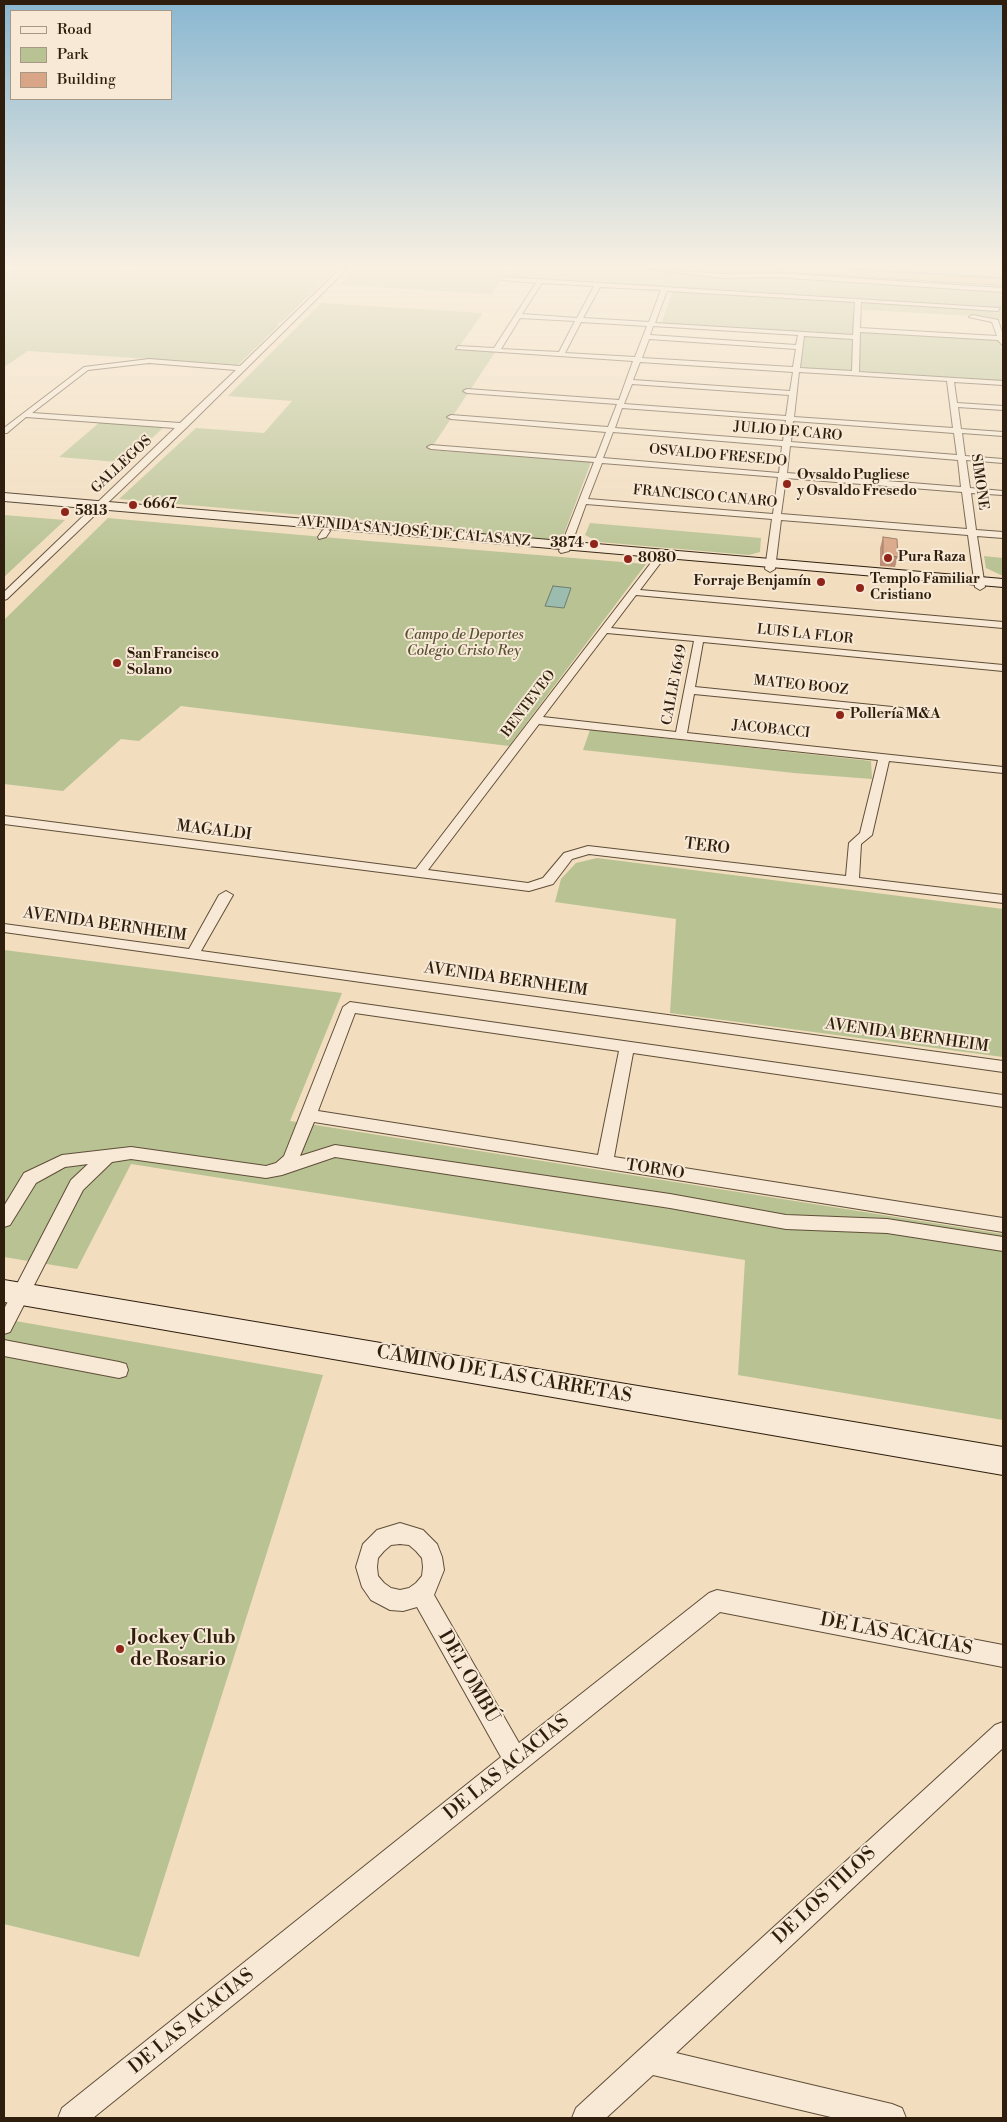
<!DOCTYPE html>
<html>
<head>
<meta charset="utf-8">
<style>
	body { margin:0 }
	#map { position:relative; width:1007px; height:2122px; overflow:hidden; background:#f2ddbe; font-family:"Libre Bodoni",serif }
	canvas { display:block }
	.frame { position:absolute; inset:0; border:5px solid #2f1e0d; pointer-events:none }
	.legend { position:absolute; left:10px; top:10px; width:162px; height:90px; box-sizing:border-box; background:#f7e9d5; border:1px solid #a79885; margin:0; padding:6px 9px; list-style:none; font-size:15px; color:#2f1e0d }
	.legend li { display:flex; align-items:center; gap:10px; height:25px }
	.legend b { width:25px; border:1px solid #a79885 }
</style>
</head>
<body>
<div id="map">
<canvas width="1007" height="2122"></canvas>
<div class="frame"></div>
<ul class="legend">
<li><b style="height:6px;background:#f7e9d5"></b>Road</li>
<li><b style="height:14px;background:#b8c293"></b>Park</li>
<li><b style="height:14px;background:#d9a587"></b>Building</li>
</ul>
</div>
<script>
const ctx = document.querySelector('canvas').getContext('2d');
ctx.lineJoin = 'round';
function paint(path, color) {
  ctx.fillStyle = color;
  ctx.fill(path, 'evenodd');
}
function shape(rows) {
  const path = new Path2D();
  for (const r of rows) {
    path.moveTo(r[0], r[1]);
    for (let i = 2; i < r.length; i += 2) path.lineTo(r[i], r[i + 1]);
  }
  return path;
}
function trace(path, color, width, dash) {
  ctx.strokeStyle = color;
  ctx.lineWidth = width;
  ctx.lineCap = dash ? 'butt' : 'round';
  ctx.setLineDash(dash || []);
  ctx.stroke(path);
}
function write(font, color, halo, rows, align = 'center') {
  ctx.font = font + ' "Libre Bodoni",serif';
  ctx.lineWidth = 4;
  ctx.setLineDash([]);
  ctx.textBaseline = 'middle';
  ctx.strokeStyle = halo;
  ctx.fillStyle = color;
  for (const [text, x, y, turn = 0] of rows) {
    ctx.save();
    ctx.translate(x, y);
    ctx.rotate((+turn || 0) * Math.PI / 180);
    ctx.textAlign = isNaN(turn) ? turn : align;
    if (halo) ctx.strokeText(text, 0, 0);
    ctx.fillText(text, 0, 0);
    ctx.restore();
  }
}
paint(shape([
	[336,269,283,321,278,323,279,325,238,365,28,351,4,367,4,270],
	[354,269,507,269,492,294,339,285],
	[510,269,1003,269,1003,327,1001,320,989,317,865,310,862,309,863,302,504,279],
	[673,290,854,302,853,335,665,324,662,321],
	[321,303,483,313,458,348,496,351,430,450,591,462,562,539,551,541,381,526,383,522,119,499,196,428,264,433,292,401,228,396],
	[866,332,997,339,1003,352,1003,381,859,371,861,333],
	[805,336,855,339,851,371,801,368],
	[100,422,164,427,134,455,125,454,117,462,59,457],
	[4,515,65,520,4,577],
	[108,518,369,541,646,564,509,746,181,706,139,741,121,739,63,791,4,784,4,620],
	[590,523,761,538,760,552,749,555,599,542,585,535],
	[984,556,1003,558,1003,576,986,568],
	[590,730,871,761,872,779,794,773,583,750],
	[597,858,1003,909,1003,1057,670,1013,676,919,555,902,561,879,576,863],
	[4,950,342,993,290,1121,1003,1234,1003,1420,738,1375,745,1260,131,1164,77,1269,4,1257],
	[4,1319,323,1375,139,1957,4,1924]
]), '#b8c293');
const water = shape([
	[553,586,571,588,564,608,545,606,553,586]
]);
paint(water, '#9bbcae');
trace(water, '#707d6e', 1);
trace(shape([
	[855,269,1003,278]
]), '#707d6e', 2);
const street = shape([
	[340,269,347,269,186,428,7,599,4,600,4,592,175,428,26,417,7,433,4,433,4,428,84,367,149,359,240,366,340,269],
	[149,363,236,370,180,423,32,413,88,370,149,363],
	[649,269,724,274,774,273,1003,288,1003,292,774,277,724,278,649,269],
	[504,277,1000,308,998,311,861,302,860,328,997,336,992,322,969,317,972,315,998,320,1003,335,1003,346,998,340,860,332,859,372,1003,381,1003,385,954,382,957,403,1003,406,1003,410,958,407,961,429,1003,432,1003,436,962,433,965,456,1003,459,1003,463,966,460,970,488,1003,491,1003,495,971,493,976,530,1003,532,1003,538,977,536,985,587,980,590,975,587,968,535,781,520,775,569,770,572,765,569,772,519,586,504,569,551,561,553,559,551,594,462,431,449,427,447,431,445,596,458,606,432,451,419,447,417,451,415,608,427,617,404,467,393,463,391,467,389,619,400,633,361,456,349,458,346,494,348,536,283,502,280,504,277],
	[542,283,594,286,577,318,522,314,542,283],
	[600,287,661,290,649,322,583,318,600,287],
	[667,291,855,302,853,335,655,323,667,291],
	[520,318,575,321,559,352,501,349,520,318],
	[581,322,647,326,635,357,565,353,581,322],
	[653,326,798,335,796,345,650,335,653,326],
	[804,336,853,339,852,371,800,368,804,336],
	[649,339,796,349,793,367,642,358,649,339],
	[640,362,793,372,790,391,633,380,640,362],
	[799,372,947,381,953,428,794,417,799,372],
	[632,384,789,395,786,416,624,404,632,384],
	[622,408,786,420,783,441,615,428,622,408],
	[793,421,954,433,957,455,791,442,793,421],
	[613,432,782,446,779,473,603,458,613,432],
	[790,446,958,460,961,487,787,473,790,446],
	[602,463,778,477,773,514,588,499,602,463],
	[786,478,962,492,967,529,781,514,786,478],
	[326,528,330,531,326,537,319,539,318,537,322,531,326,528],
	[663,550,668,553,640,590,1003,622,1003,628,636,595,611,628,1003,665,1003,671,703,642,695,687,902,708,913,715,908,718,899,714,694,694,687,733,1003,767,1003,773,889,761,872,835,861,844,859,878,1003,895,1003,903,589,854,572,859,553,884,529,891,4,824,4,816,416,869,660,551,663,550],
	[607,633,694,641,676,732,543,717,607,633],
	[539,724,878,760,860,833,849,843,846,876,588,846,564,853,543,878,528,883,428,870,539,724],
	[226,891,233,895,201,951,1003,1061,1003,1072,4,932,4,924,189,949,219,895,226,891],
	[350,1002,1003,1095,1003,1107,633,1053,614,1157,1003,1218,1003,1232,314,1122,300,1156,335,1145,670,1194,786,1215,887,1219,1003,1237,1003,1251,887,1233,786,1229,670,1208,335,1157,282,1175,266,1178,131,1159,112,1162,83,1190,10,1332,4,1334,4,1309,71,1180,88,1164,65,1167,36,1183,10,1225,4,1227,4,1206,24,1173,62,1155,131,1147,266,1166,276,1163,284,1156,343,1007,350,1002],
	[355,1013,619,1051,598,1155,318,1111,355,1013],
	[4,1340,119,1362,126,1364,128,1370,126,1376,119,1378,4,1356,4,1340],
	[400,1523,423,1530,437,1544,442,1557,444,1570,434,1595,519,1743,709,1593,717,1590,1003,1645,1003,1667,720,1612,93,2118,58,2118,62,2108,501,1757,417,1607,403,1611,390,1610,371,1600,362,1587,356,1567,363,1544,377,1530,400,1523],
	[400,1544,409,1545,416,1551,422,1558,423,1567,422,1576,416,1583,409,1588,400,1590,391,1588,384,1583,378,1576,377,1567,378,1558,384,1551,391,1545,400,1544],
	[1003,1722,1003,1748,676,2053,892,2104,902,2108,906,2118,835,2118,653,2075,606,2118,572,2118,576,2108,638,2051,995,1725,1003,1722]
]);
const secondary = shape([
	[4,493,1003,579,1003,587,4,501,4,493],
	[4,1280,1003,1447,1003,1475,4,1302,4,1280]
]);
const highway = shape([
	[777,269,844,269,1003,279,1003,285,782,272,777,269]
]);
trace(street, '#604e39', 2);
trace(secondary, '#2f1e0d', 2);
trace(highway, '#2f1e0d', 1);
paint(street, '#f7e9d5');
paint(secondary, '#f7e9d5');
paint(highway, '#e9be7f');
paint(shape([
	[883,537,898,557,895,567,880,566,880,548]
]), '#bb8e74');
const building = shape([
	[883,537,897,539,898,557,883,555,883,537]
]);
paint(building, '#d9a587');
trace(building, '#98745e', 1);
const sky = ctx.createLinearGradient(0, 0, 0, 567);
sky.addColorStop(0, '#89b7d1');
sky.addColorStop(0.47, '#f9f0e2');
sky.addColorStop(1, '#f9f0e200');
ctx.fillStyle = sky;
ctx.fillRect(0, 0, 1007, 567);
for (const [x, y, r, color] of [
	[787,484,5,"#8f2418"],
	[133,505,5,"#8f2418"],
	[65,512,5,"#8f2418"],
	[594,544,5,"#8f2418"],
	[888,558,5,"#8f2418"],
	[628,559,5,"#8f2418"],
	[821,582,5,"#8f2418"],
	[860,588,5,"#8f2418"],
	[117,663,5,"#8f2418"],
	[840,715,5,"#8f2418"],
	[120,1649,5,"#8f2418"]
]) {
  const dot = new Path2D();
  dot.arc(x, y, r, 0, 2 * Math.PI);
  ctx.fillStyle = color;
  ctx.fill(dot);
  trace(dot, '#f7e9d5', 2);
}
write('14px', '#2f1e0d', '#f7e9d5', [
	["JULIO DE CARO",788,432,5],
	["OSVALDO FRESEDO",718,456,5],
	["GALLEGOS",122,465,-43],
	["SIMONE",979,482,82],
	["FRANCISCO CANARO",705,497,5],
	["AVENIDA SAN JOSÉ DE CALASANZ",414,532,5],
	["LUIS LA FLOR",805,635,6],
	["CALLE 1649",675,685,-79],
	["MATEO BOOZ",801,686,6],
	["BENTEVEO",529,704,-53],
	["JACOBACCI",771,730,6]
]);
write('bold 14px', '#2f1e0d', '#f7e9d5', [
	["Ovsaldo Pugliese",797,476],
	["y Osvaldo Fresedo",797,492],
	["6667",143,505],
	["5813",75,512],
	["3874",584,544,"right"],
	["Pura Raza",898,558],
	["8080",638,559],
	["Templo Familiar",870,580],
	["Cristiano",870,596],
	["Forraje Benjamín",811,582,"right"],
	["San Francisco",127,655],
	["Solano",127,671],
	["Pollería M&A",850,715]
], 'left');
write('italic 14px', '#584f35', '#f7e9d5', [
	["Campo de Deportes",464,636],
	["Colegio Cristo Rey",464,652]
]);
write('16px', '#2f1e0d', '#f7e9d5', [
	["MAGALDI",214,831,7],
	["TERO",707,847,7],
	["AVENIDA BERNHEIM",105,925,8],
	["AVENIDA BERNHEIM",506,980,8],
	["AVENIDA BERNHEIM",907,1036,8],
	["TORNO",655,1170,9]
]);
write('19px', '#2f1e0d', '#f7e9d5', [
	["CAMINO DE LAS CARRETAS",504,1375,10],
	["DE LAS ACACIAS",896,1635,11],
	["DEL OMBÚ",468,1677,60],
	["DE LAS ACACIAS",507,1768,-39],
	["DE LOS TILOS",825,1896,-43],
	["DE LAS ACACIAS",192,2022,-39]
]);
write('bold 19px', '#2f1e0d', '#f7e9d5', [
	["Jockey Club",130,1638],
	["de Rosario",130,1660]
], 'left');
</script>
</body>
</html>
